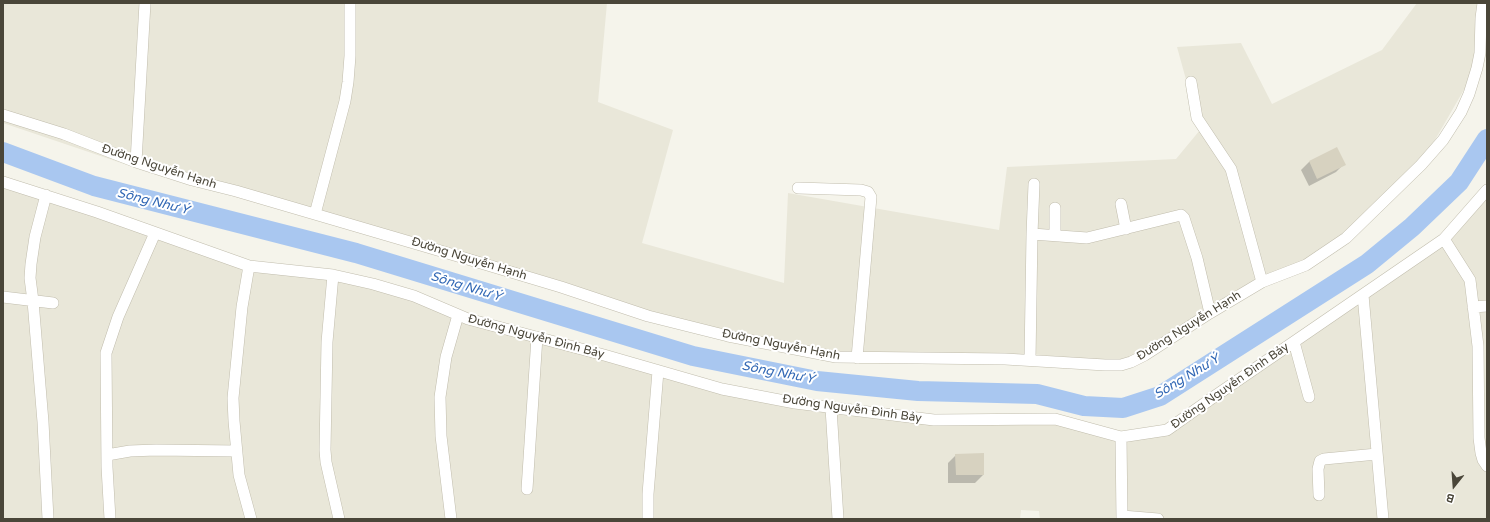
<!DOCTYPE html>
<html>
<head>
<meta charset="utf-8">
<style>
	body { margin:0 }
	#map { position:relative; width:1490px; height:522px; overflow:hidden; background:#f5f4eb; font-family:"Varela Round",sans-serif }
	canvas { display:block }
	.frame { position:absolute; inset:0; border:4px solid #4a4639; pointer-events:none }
	.north { position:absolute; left:1434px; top:466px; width:40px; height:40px; -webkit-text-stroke:3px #fff; paint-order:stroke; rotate:197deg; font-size:11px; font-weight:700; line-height:16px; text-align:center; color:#4a4639 }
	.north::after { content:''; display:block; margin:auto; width:14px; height:18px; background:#4a4639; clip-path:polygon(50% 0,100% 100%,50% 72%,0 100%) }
</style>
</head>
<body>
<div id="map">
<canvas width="1490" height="522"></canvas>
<div class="frame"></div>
<div class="north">B</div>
</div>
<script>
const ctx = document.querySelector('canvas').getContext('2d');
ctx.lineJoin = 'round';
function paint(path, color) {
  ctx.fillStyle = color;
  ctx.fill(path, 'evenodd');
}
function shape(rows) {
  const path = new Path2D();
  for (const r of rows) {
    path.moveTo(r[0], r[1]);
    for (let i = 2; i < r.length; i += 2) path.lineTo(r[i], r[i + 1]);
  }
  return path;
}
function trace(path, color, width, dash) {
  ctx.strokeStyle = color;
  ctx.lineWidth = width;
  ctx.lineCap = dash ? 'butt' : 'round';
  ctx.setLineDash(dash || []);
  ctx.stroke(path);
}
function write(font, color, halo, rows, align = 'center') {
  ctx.font = font + ' "Varela Round",sans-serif';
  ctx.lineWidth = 4;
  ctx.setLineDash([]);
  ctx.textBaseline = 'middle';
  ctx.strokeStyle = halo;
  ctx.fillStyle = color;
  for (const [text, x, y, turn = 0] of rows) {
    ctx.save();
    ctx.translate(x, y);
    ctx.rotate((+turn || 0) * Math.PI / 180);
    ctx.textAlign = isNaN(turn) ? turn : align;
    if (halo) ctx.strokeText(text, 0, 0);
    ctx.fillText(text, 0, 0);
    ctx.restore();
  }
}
paint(shape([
	[3,3,607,3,598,102,673,130,642,243,784,283,788,193,999,230,1007,167,1176,159,1200,130,1177,47,1241,43,1272,104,1382,50,1417,3,1479,3,1473,74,1424,159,1334,246,1208,317,1120,362,1029,354,853,354,689,325,551,290,311,208,139,169,3,123],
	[3,182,249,266,333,275,468,319,658,371,860,412,1055,419,1121,437,1167,430,1444,239,1487,190,1487,519,1040,519,1039,511,1021,510,1020,519,3,519]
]), '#e9e7d9');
paint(shape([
	[1337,149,1344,164,1336,172,1309,186,1301,170,1309,162],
	[956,455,983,475,975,483,948,483,948,463]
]), '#0003');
trace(shape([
	[3,152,94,186,356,253,693,356,817,381,918,391,1037,394,1084,406,1123,408,1160,396,1367,264,1412,227,1459,182,1487,139]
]), '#a9c7f0', 20);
paint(shape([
	[1337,147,1346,165,1317,179,1309,161],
	[984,453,984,475,956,475,955,454]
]), '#d7d2c0');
const minor = shape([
	[1191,82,1197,118,1231,169,1262,282],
	[3,115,64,134,136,162,192,180,236,191,434,249,561,287,648,316,728,336,836,357,1005,359,1105,365,1121,365,1131,362,1145,355,1210,313,1262,282,1306,265,1346,238,1421,165,1443,140,1461,112,1469,94,1477,68,1480,53,1481,18,1483,3],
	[136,162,145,3],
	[3,182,97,212,249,266,333,275,373,284,414,296,468,319,604,355,722,389,795,403,934,420,1055,419,1121,437,1167,430,1215,396,1444,239,1487,190],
	[798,188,861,190,868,192,871,197,857,358],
	[46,195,35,237,31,264,30,278,33,301,43,422,48,519],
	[1121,204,1126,229],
	[315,214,345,101,348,82,350,56,350,3],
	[1032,234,1034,184],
	[1055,235,1055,208],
	[1444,239,1470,280,1478,346,1479,438,1481,453,1483,460,1487,466],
	[249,266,242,307,233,398,234,421,239,475,251,519],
	[333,275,327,342,325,450,326,462,339,519],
	[1363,295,1383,519],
	[3,297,53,303],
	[1473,307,1487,306],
	[1294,342,1309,397],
	[1030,360,1032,234,1087,238,1181,215,1184,218,1197,258,1210,313],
	[831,408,838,519],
	[1121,437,1122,519],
	[107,455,130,451,156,450,236,451],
	[527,489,537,337],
	[1319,495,1318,469,1320,461,1324,459,1377,454],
	[1122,516,1158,519],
	[110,519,107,467,106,353,118,317,155,233],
	[451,519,441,436,440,397,446,357,458,315],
	[648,519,648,494,658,371]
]);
trace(minor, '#c1bdad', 12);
trace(minor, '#fff', 11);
write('12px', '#4a4639', '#fff', [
	["Đường Nguyễn Hạnh",159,167,18],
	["Đường Nguyễn Hạnh",469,259,17],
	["Đường Nguyễn Hạnh",1189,326,-32],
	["Đường Nguyễn Đình Bảy",536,337,15],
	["Đường Nguyễn Hạnh",781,345,11],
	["Đường Nguyễn Đình Bảy",1230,386,-35],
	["Đường Nguyễn Đình Bảy",852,409,8]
]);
write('italic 13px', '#3268b5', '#fff', [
	["Sông Như Ý",153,202,14],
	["Sông Như Ý",466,287,17],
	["Sông Như Ý",778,373,11],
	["Sông Như Ý",1187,377,-31]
]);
</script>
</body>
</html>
